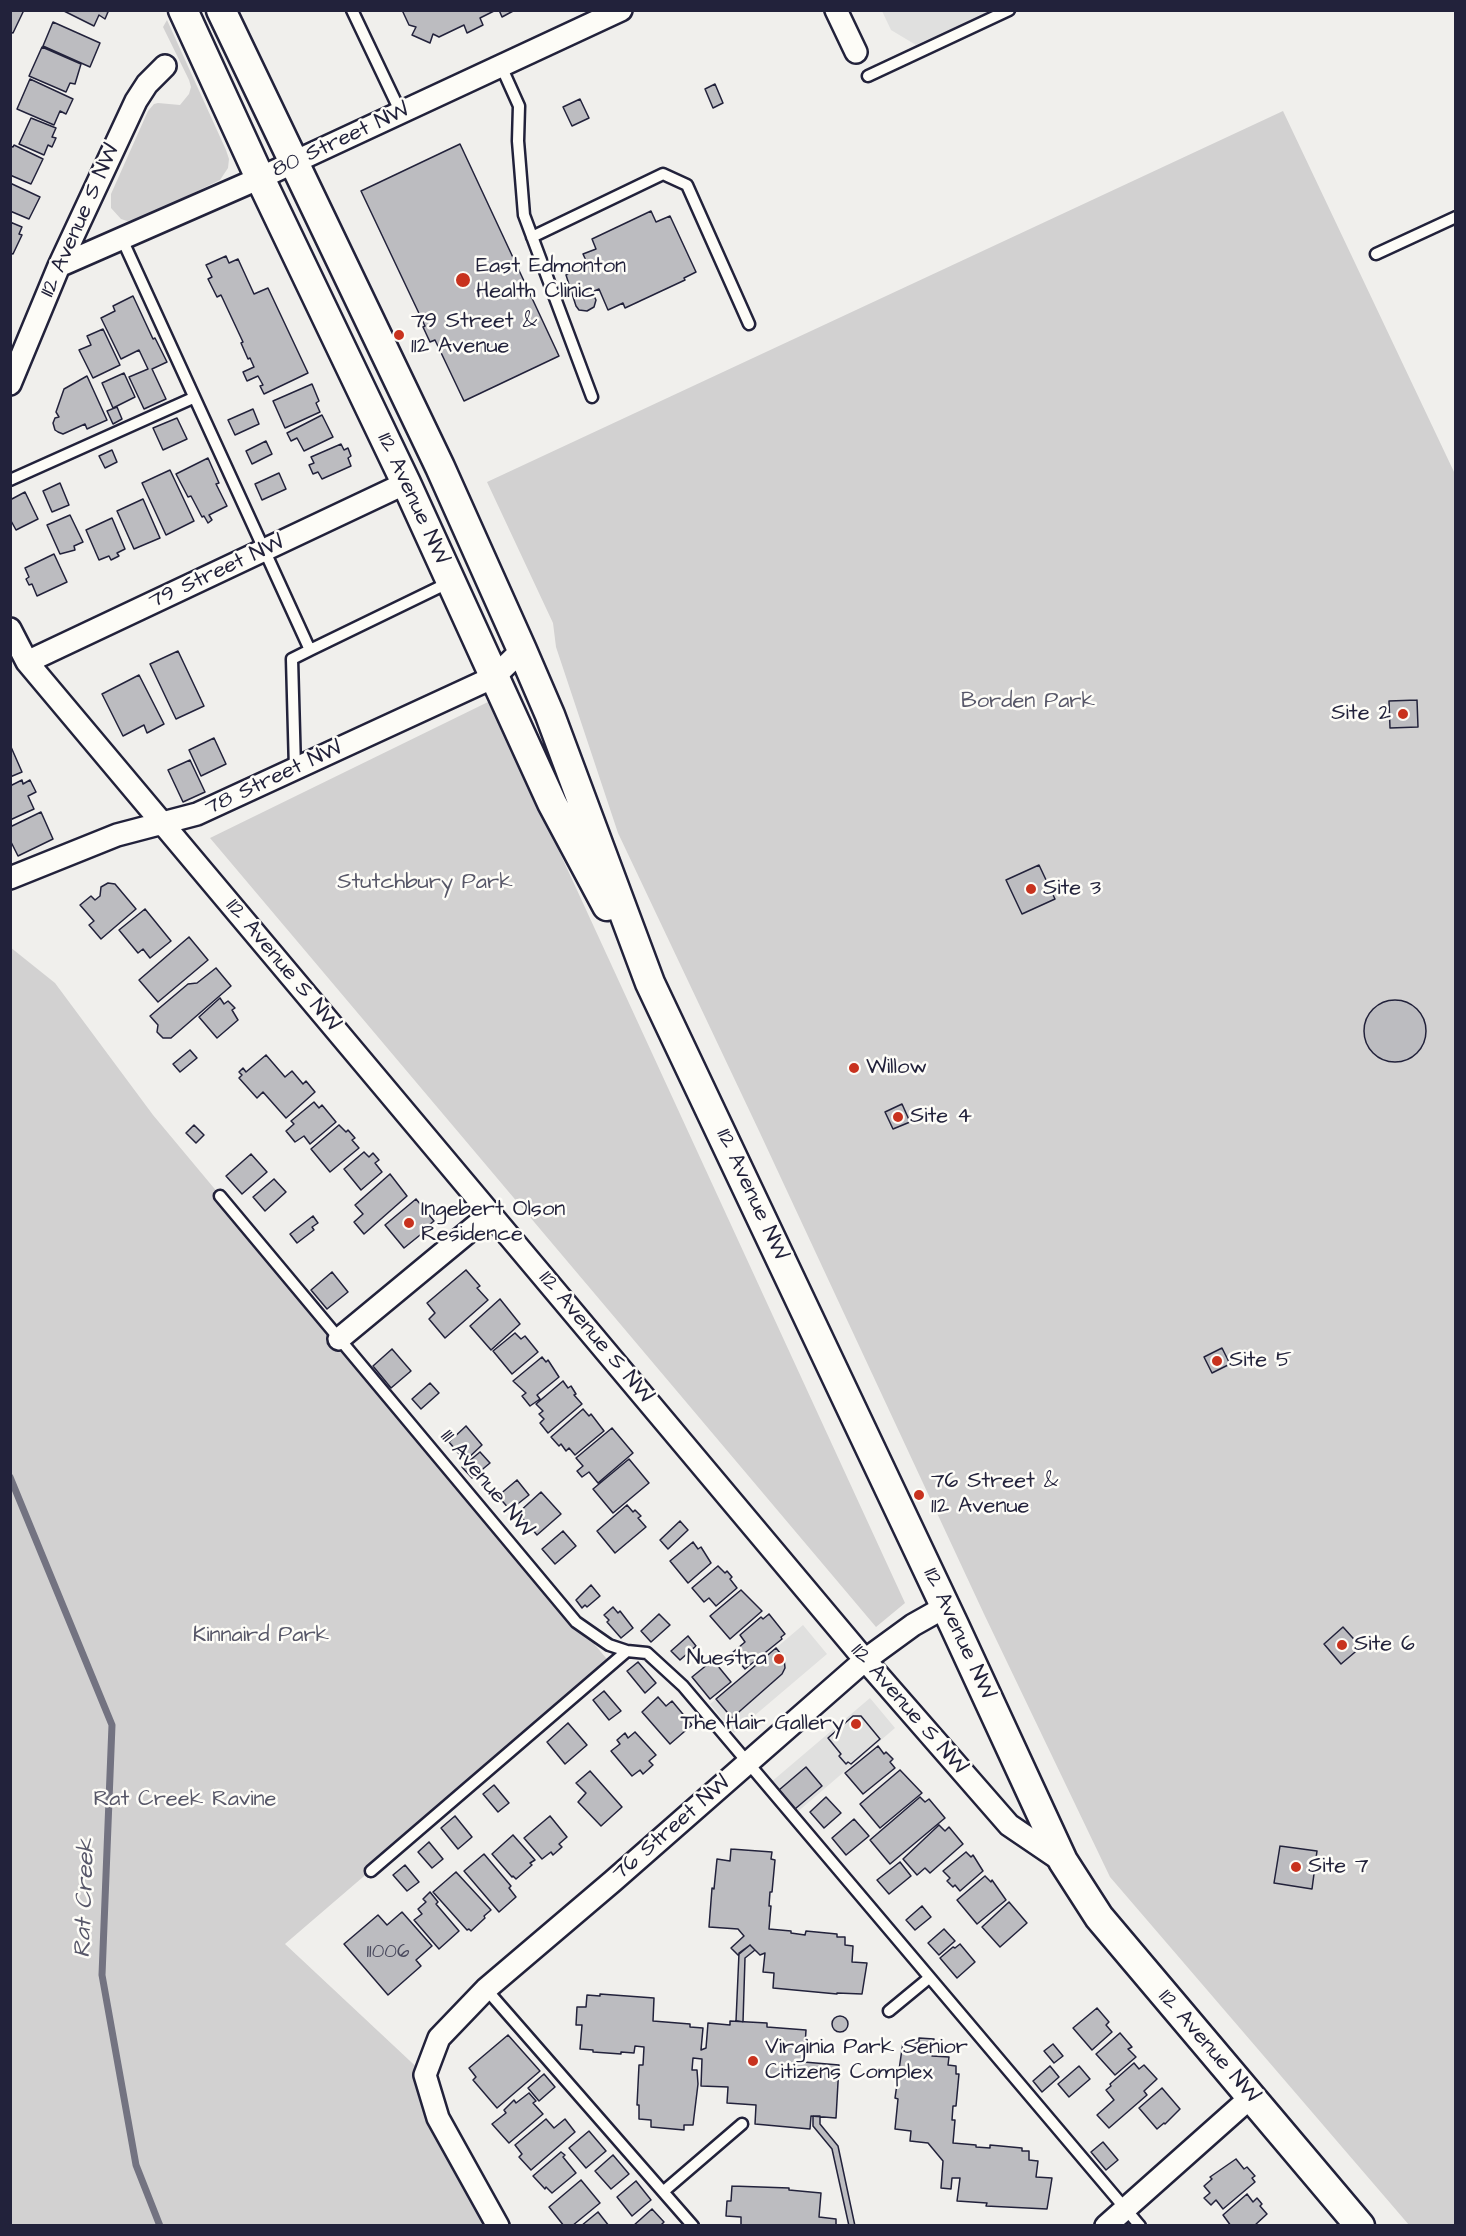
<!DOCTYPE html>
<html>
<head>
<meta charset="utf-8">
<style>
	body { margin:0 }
	#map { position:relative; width:1466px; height:2236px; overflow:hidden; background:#f0efec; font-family:"Architects Daughter",sans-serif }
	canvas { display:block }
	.frame { position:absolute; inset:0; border:12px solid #22223b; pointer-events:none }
</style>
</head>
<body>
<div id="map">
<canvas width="1466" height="2236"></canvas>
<div class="frame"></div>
</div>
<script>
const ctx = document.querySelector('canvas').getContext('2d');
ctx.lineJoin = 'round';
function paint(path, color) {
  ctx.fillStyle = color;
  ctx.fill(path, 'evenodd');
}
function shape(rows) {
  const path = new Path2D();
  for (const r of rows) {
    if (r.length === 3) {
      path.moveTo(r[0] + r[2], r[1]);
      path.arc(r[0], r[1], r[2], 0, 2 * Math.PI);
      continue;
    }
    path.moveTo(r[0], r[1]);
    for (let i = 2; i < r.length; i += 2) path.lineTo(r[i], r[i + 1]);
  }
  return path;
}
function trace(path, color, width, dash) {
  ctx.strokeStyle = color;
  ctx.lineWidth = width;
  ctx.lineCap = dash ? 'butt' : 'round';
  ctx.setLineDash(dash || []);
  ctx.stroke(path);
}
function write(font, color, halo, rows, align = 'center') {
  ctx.font = font + ' "Architects Daughter",sans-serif';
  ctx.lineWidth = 5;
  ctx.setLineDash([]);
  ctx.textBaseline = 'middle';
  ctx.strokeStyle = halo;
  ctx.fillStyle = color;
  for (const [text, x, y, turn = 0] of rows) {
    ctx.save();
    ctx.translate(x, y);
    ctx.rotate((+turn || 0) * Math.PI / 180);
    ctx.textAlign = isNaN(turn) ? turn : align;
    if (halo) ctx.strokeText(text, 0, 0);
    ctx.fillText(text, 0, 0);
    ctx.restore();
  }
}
paint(shape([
	[882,11,991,11,916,45,891,30],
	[803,1625,827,1654,734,1733,710,1704],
	[870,1698,895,1728,795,1814,770,1783]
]), '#e0e0df');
paint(shape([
	[167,20,226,150,229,159,228,168,220,180,140,219,127,221,121,219,111,208,111,194,148,111,154,104,158,103,180,105,189,94,191,87,189,80,163,27],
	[1283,111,1455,474,1455,2225,1409,2225,1110,1877,984,1614,760,1133,618,833,556,647,553,623,487,482],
	[490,701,905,1603,876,1627,210,838],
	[10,947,55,983,153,1115,611,1664,285,1944,425,2075,498,2225,11,2225]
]), '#d2d1d1');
trace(shape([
	[10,1477,112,1725,102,1975,136,2165,160,2226]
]), '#737381', 7);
const building = shape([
	[10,10,24,10,13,33,10,32,10,10],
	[62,10,104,10,108,12,105,19,99,15,94,26,62,10],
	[402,10,496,10,480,18,483,25,467,33,464,25,439,37,433,34,430,43,412,35,416,27,409,25,402,10],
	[499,10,515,10,502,17,499,10],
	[53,22,100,43,90,67,43,46,53,22],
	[42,47,81,64,75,84,70,83,66,92,29,76,42,47],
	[30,79,73,99,66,114,60,111,54,125,17,109,30,79],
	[715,84,723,103,713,108,705,89,715,84],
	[580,99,589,118,572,126,563,107,580,99],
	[31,118,56,128,52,137,56,138,52,147,48,145,44,155,19,144,31,118],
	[460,144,559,356,464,401,435,340,430,342,423,327,425,326,361,191,460,144],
	[14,145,43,159,31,184,10,175,10,146,13,147,14,145],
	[10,183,40,197,29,219,10,211,10,183],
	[651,211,656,222,670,216,696,272,684,278,685,280,625,308,623,303,608,310,599,289,592,292,596,300,594,307,587,311,579,310,576,306,566,275,588,265,583,254,596,249,592,239,651,211],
	[10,222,22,227,19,234,22,235,13,254,10,253,10,222],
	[226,256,229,263,238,259,254,294,268,288,308,373,264,394,260,386,263,385,258,376,247,381,243,372,254,367,250,358,248,359,241,343,243,342,221,295,217,297,208,279,212,277,206,265,226,256],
	[133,296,153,339,155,338,167,362,152,369,166,399,144,409,129,377,148,369,139,350,121,359,101,318,115,311,113,306,133,296],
	[103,329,120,365,93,378,79,350,91,345,87,336,103,329],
	[124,373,135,397,113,408,102,383,124,373],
	[87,376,107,420,87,429,85,424,63,434,58,432,55,430,53,423,55,418,59,417,56,412,64,389,87,376],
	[312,384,319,401,316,403,320,412,285,428,273,401,312,384],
	[117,407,122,419,113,424,107,411,117,407],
	[253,409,259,424,235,435,228,420,253,409],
	[322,415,333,437,304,451,297,438,291,441,287,433,322,415],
	[177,418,187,439,163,450,153,428,177,418],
	[266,441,272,454,252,464,246,451,266,441],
	[341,444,344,450,348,448,351,456,348,458,351,466,322,479,318,472,313,474,309,465,314,463,311,457,341,444],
	[112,450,117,462,105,468,99,456,112,450],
	[208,458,219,483,216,484,227,506,209,515,212,520,208,523,204,516,202,517,191,496,188,497,176,474,208,458],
	[170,470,194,521,166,535,142,483,170,470],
	[279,473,286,489,262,500,255,484,279,473],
	[60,483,69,505,52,512,43,491,60,483],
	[25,492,38,519,16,530,10,519,10,500,25,492],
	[143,499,160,538,134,549,117,511,143,499],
	[70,515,83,542,74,546,75,550,60,554,47,525,70,515],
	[112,518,125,549,117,553,119,556,111,560,109,556,99,560,86,530,112,518],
	[54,554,67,582,37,596,32,584,29,585,26,579,29,577,25,568,54,554],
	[178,651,204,706,176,719,150,664,178,651],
	[139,675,164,724,147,733,144,725,123,736,102,694,139,675],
	[1417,700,1418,727,1390,728,1389,701,1417,700],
	[214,738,226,764,201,776,189,750,214,738],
	[11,747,22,772,10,777,10,748,11,747],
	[190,760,205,792,183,802,168,770,190,760],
	[22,780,23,784,30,780,36,792,28,796,34,809,10,820,10,786,22,780],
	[41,812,53,839,18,856,10,840,10,827,41,812],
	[1039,865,1055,899,1022,914,1006,880,1039,865],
	[108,883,115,884,136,909,101,939,89,925,94,921,80,905,91,896,95,900,100,896,101,887,108,883],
	[145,909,171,941,150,958,143,949,138,953,119,930,145,909],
	[189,937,208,960,158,1002,139,980,189,937],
	[216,968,231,986,171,1038,163,1038,157,1032,158,1025,150,1016,188,984,197,983,216,968],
	[220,998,224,1004,228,1001,235,1008,232,1010,238,1020,217,1038,199,1017,220,998],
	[1395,1031,31],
	[190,1050,197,1058,180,1072,173,1064,190,1050],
	[266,1055,285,1077,292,1071,303,1084,306,1081,315,1092,286,1118,263,1092,257,1098,239,1078,242,1075,239,1072,243,1068,246,1072,266,1055],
	[314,1102,319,1108,322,1105,336,1122,310,1144,304,1136,295,1142,286,1131,294,1124,291,1121,314,1102],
	[902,1104,910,1122,893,1129,885,1112,902,1104],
	[194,1125,204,1135,196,1143,186,1133,194,1125],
	[339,1125,346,1132,348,1130,355,1138,352,1140,359,1148,330,1172,311,1149,339,1125],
	[364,1152,369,1157,373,1153,379,1160,375,1163,382,1172,361,1190,344,1169,364,1152],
	[251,1154,267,1172,242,1194,226,1176,251,1154],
	[390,1174,407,1196,364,1234,354,1222,363,1214,355,1205,390,1174],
	[274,1179,286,1192,265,1211,253,1197,274,1179],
	[416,1199,434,1221,429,1225,430,1227,404,1248,385,1225,416,1199],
	[313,1216,318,1223,312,1227,314,1230,297,1243,290,1234,313,1216],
	[466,1270,480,1286,477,1288,488,1300,445,1338,429,1319,435,1313,427,1303,466,1270],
	[332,1272,348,1292,327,1309,311,1290,332,1272],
	[500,1299,520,1324,491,1350,470,1326,500,1299],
	[515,1333,521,1339,525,1336,538,1352,512,1374,493,1351,515,1333],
	[1222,1348,1230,1364,1212,1373,1204,1357,1222,1348],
	[392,1349,411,1371,391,1388,373,1366,392,1349],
	[542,1357,546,1362,548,1360,559,1377,537,1395,540,1399,530,1406,522,1396,526,1393,513,1381,542,1357],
	[563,1381,568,1388,571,1386,576,1394,574,1395,582,1404,548,1433,540,1423,544,1419,539,1414,543,1411,536,1404,563,1381],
	[430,1383,439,1393,421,1409,412,1399,430,1383],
	[583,1409,589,1416,591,1414,604,1431,575,1455,569,1448,566,1451,561,1444,559,1446,551,1437,583,1409],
	[466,1426,482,1445,465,1461,449,1442,466,1426],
	[612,1428,633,1453,598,1483,589,1472,582,1477,577,1471,583,1466,576,1458,612,1428],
	[480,1452,490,1463,472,1478,462,1467,480,1452],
	[629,1459,649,1483,613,1513,593,1489,629,1459],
	[517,1480,529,1495,510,1510,498,1496,517,1480],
	[541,1492,561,1514,537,1535,518,1513,541,1492],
	[627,1505,633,1512,635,1510,641,1516,638,1518,646,1527,615,1553,597,1531,627,1505],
	[680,1521,688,1530,668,1549,660,1540,680,1521],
	[563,1531,576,1546,555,1564,542,1549,563,1531],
	[693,1542,698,1549,701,1547,711,1563,688,1583,670,1561,693,1542],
	[718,1566,725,1573,727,1571,732,1577,730,1579,737,1588,716,1606,709,1598,704,1602,692,1588,718,1566],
	[591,1585,600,1596,587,1607,585,1605,582,1608,576,1600,591,1585],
	[741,1590,762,1611,730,1639,710,1616,741,1590],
	[613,1607,618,1613,620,1611,633,1628,621,1638,607,1622,609,1620,604,1615,613,1607],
	[659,1614,670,1625,651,1642,641,1631,659,1614],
	[769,1614,785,1634,781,1637,782,1639,745,1669,732,1653,745,1642,740,1635,761,1617,763,1619,769,1614],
	[1343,1627,1361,1647,1341,1664,1324,1644,1343,1627],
	[688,1636,696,1646,680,1660,671,1651,688,1636],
	[776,1648,784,1658,785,1668,782,1674,732,1718,716,1699,776,1648],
	[713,1660,731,1682,710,1699,692,1677,713,1660],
	[638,1662,656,1683,645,1693,627,1671,638,1662],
	[604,1691,621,1711,609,1720,593,1700,604,1691],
	[658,1697,666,1706,672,1701,692,1725,670,1744,642,1712,658,1697],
	[853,1716,861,1716,880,1739,851,1764,848,1762,846,1764,839,1756,841,1754,828,1738,853,1716],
	[853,1716,861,1716,880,1739,851,1764,848,1762,846,1764,839,1756,841,1754,828,1738,853,1716],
	[568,1723,587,1745,565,1764,547,1742,568,1723],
	[635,1732,656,1755,649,1761,653,1765,643,1774,640,1770,632,1776,611,1751,620,1744,617,1740,625,1733,628,1738,635,1732],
	[878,1746,884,1754,886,1752,893,1759,890,1762,895,1768,863,1794,845,1773,878,1746],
	[806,1767,822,1786,795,1809,779,1790,806,1767],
	[900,1770,922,1793,880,1828,860,1804,900,1770],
	[590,1771,622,1807,601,1826,578,1802,586,1793,576,1783,590,1771],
	[494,1785,509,1803,498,1812,483,1794,494,1785],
	[826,1797,841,1813,824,1828,810,1812,826,1797],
	[920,1797,925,1802,929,1799,945,1818,890,1864,870,1840,920,1797],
	[455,1816,472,1837,458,1849,441,1828,455,1816],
	[550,1816,567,1837,559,1844,562,1847,553,1855,551,1852,542,1859,524,1838,550,1816],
	[854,1819,869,1836,846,1855,832,1838,854,1819],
	[939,1825,945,1831,949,1827,963,1844,930,1873,925,1868,917,1875,903,1859,939,1825],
	[513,1835,535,1860,530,1863,532,1865,516,1879,513,1876,512,1877,492,1854,513,1835],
	[429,1842,443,1859,432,1868,418,1852,429,1842],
	[1280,1846,1317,1851,1312,1889,1274,1883,1280,1846],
	[731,1849,772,1852,771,1859,775,1860,772,1892,770,1892,769,1906,771,1906,769,1929,791,1931,791,1933,805,1935,806,1931,837,1934,837,1937,845,1937,845,1945,853,1946,852,1962,867,1963,862,1994,837,1993,837,1994,773,1988,774,1973,763,1972,765,1953,760,1955,750,1945,738,1955,731,1948,744,1936,738,1929,709,1927,712,1888,714,1889,717,1859,730,1861,731,1849],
	[966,1852,971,1857,973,1855,983,1871,960,1891,955,1885,953,1887,947,1881,950,1878,943,1871,966,1852],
	[484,1854,511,1886,509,1888,516,1897,499,1912,464,1871,484,1854],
	[900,1862,911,1876,889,1894,877,1880,900,1862],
	[405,1865,419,1882,407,1891,393,1875,405,1865],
	[456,1872,491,1910,484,1916,485,1918,471,1931,469,1929,467,1930,433,1892,456,1872],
	[985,1876,991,1882,992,1880,1006,1900,977,1924,957,1900,985,1876],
	[430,1892,438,1902,436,1904,459,1931,439,1949,414,1920,422,1914,418,1909,426,1902,423,1899,430,1892],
	[1009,1902,1027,1923,1000,1947,982,1927,1009,1902],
	[922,1906,931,1917,915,1930,906,1920,922,1906],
	[402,1912,432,1946,416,1960,421,1966,388,1995,344,1944,378,1915,387,1925,402,1912],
	[944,1929,955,1941,939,1955,928,1943,944,1929],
	[960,1944,975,1962,957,1978,940,1958,953,1947,955,1948,960,1944],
	[750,1945,755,1950,745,1958,743,2022,736,2021,739,1953,750,1945],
	[600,1994,654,1998,653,2021,690,2024,690,2027,703,2028,701,2050,706,2048,708,2023,730,2025,730,2021,767,2023,767,2027,806,2030,804,2062,839,2065,836,2118,811,2116,810,2129,755,2124,756,2105,727,2103,728,2087,701,2086,702,2059,693,2058,692,2070,697,2070,698,2084,693,2125,684,2125,684,2130,651,2127,651,2120,639,2119,639,2105,637,2105,639,2065,643,2065,644,2047,635,2046,634,2053,621,2052,621,2054,593,2052,593,2050,580,2049,582,2025,576,2025,577,2007,586,2007,587,1995,600,1996,600,1994],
	[1097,2008,1109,2022,1106,2025,1112,2032,1092,2050,1073,2028,1097,2008],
	[840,2024,8],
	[1120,2033,1132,2047,1128,2049,1136,2057,1115,2075,1096,2054,1120,2033],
	[508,2035,540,2071,497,2108,473,2080,476,2077,469,2068,508,2035],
	[919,2038,934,2039,932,2056,949,2057,948,2065,956,2066,956,2074,959,2074,956,2106,953,2106,952,2120,955,2120,953,2143,976,2145,976,2147,990,2148,990,2145,1022,2148,1022,2151,1029,2151,1029,2160,1038,2161,1036,2177,1052,2178,1047,2209,986,2206,987,2203,957,2201,960,2178,952,2178,951,2189,941,2188,943,2161,928,2143,910,2141,911,2131,895,2129,898,2099,895,2098,903,2042,919,2043,919,2038],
	[1053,2044,1063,2056,1054,2063,1044,2051,1053,2044],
	[1134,2063,1139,2069,1144,2065,1157,2079,1144,2091,1147,2095,1109,2128,1097,2115,1114,2100,1106,2090,1111,2086,1110,2084,1134,2063],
	[1050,2066,1059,2077,1042,2092,1033,2081,1050,2066],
	[1079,2066,1090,2079,1069,2097,1058,2084,1079,2066],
	[544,2074,555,2087,539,2101,528,2088,544,2074],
	[1162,2088,1180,2109,1165,2124,1164,2123,1157,2129,1139,2108,1162,2088],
	[529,2093,536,2101,533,2103,543,2114,509,2143,492,2124,506,2113,504,2110,514,2100,516,2103,529,2093],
	[813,2116,820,2116,820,2124,838,2146,855,2226,849,2226,832,2149,813,2126,813,2116],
	[546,2119,554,2128,565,2119,575,2132,531,2170,519,2157,522,2154,515,2145,546,2119],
	[589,2131,606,2151,586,2168,569,2148,589,2131],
	[1103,2142,1118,2160,1106,2170,1091,2152,1103,2142],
	[561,2152,565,2155,563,2157,576,2173,552,2193,546,2187,545,2189,533,2176,561,2152],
	[613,2155,629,2174,611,2189,595,2171,613,2155],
	[1236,2159,1244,2169,1247,2167,1255,2176,1252,2178,1255,2182,1223,2209,1216,2200,1211,2205,1204,2198,1210,2193,1204,2186,1212,2179,1210,2177,1236,2159],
	[581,2180,600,2203,572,2226,564,2226,549,2207,581,2180],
	[636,2181,651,2200,632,2216,617,2197,636,2181],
	[732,2186,789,2188,789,2190,821,2193,819,2217,836,2219,836,2226,741,2226,741,2217,726,2216,727,2201,731,2201,732,2186],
	[1247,2194,1253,2202,1257,2198,1262,2204,1260,2206,1267,2214,1254,2226,1231,2226,1223,2215,1247,2194],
	[652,2209,664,2222,660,2226,633,2226,652,2209],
	[598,2212,609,2226,581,2226,598,2212]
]);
paint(building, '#bcbcc0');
trace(building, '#22223b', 1.5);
const service = shape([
	[352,10,401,113],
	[501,66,519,106,518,141,524,215,592,397],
	[868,76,1009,10],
	[532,237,663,174,687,185,749,324],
	[122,239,310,650,450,582],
	[1376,254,1456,217],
	[10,480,193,398],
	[295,769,292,659,310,650],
	[220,1196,576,1622,609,1645,627,1651,647,1653,683,1686,1140,2226],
	[371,1871,627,1651],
	[486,1989,693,2226],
	[889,2011,929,1978],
	[664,2191,742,2124]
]);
const minor = shape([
	[836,10,856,52],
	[59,266,260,178,621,10],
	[10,384,59,266,136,101,147,84,165,66],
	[10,629,27,662,865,1660,1009,1825,1062,1861],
	[27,662,406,483],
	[10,878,117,835,197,814,494,677,522,650],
	[339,1339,490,1214],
	[498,2226,438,2118,425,2075,439,2038,486,1989,613,1881,865,1660,913,1625,945,1607],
	[1106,2226,1251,2097]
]);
const secondary = shape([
	[183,10,260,178,406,483,552,803,607,906],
	[221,10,440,467,522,650,550,715,650,983,954,1625,1063,1861,1099,1917,1360,2226]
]);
trace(service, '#22223b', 15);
trace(minor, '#22223b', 26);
trace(secondary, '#22223b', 33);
trace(service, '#fdfcf7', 10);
trace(minor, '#fdfcf7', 21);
trace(secondary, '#fdfcf7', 28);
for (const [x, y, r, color] of [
	[463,280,8,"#c8321e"],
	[399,335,6,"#c8321e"],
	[1403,714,6,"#c8321e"],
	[1031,889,6,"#c8321e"],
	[854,1068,6,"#c8321e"],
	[898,1117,6,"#c8321e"],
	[409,1223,6,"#c8321e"],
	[1217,1361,6,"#c8321e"],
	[919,1495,6,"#c8321e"],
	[1342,1645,6,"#c8321e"],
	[779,1659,6,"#c8321e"],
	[856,1724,6,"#c8321e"],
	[1296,1867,6,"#c8321e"],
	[753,2061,6,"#c8321e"]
]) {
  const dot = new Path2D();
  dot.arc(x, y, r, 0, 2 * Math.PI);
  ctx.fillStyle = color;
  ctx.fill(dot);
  trace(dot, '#fdfcf7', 2);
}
write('20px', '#48485c', null, [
	["11006",388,1953]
]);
write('22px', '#22223b', '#fdfcf7', [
	["80 Street NW",341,141,-25],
	["112 Avenue S NW",81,221,-66],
	["112 Avenue NW",412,499,65],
	["79 Street NW",217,573,-25],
	["78 Street NW",274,779,-25],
	["112 Avenue S NW",282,966,50],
	["112 Avenue NW",751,1195,65],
	["112 Avenue S NW",595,1338,50],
	["111 Avenue NW",486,1484,50],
	["112 Avenue NW",958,1634,65],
	["112 Avenue S NW",908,1710,49],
	["76 Street NW",672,1829,-41],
	["112 Avenue NW",1208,2047,49]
]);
write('22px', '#22223b', '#fdfcf7', [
	["East Edmonton",476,267],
	["Health Clinic",476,292],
	["79 Street &",411,322],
	["112 Avenue",411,347],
	["Site 2",1391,714,"right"],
	["Site 3",1043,889],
	["Willow",866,1068],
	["Site 4",910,1117],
	["Ingebert Olson",421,1210],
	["Residence",421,1235],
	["Site 5",1229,1361],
	["76 Street &",931,1482],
	["112 Avenue",931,1507],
	["Site 6",1354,1645],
	["Nuestra",767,1659,"right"],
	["The Hair Gallery",844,1724,"right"],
	["Site 7",1308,1867],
	["Virginia Park Senior",765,2048],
	["Citizens Complex",765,2073]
], 'left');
write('22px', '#575768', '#fdfcf7', [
	["Borden Park",1028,702],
	["Stutchbury Park",425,883],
	["Kinnaird Park",261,1636],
	["Rat Creek Ravine",185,1800]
]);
write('italic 24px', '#58586a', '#fdfcf7', [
	["Rat Creek",86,1898,-88]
]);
</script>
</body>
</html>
